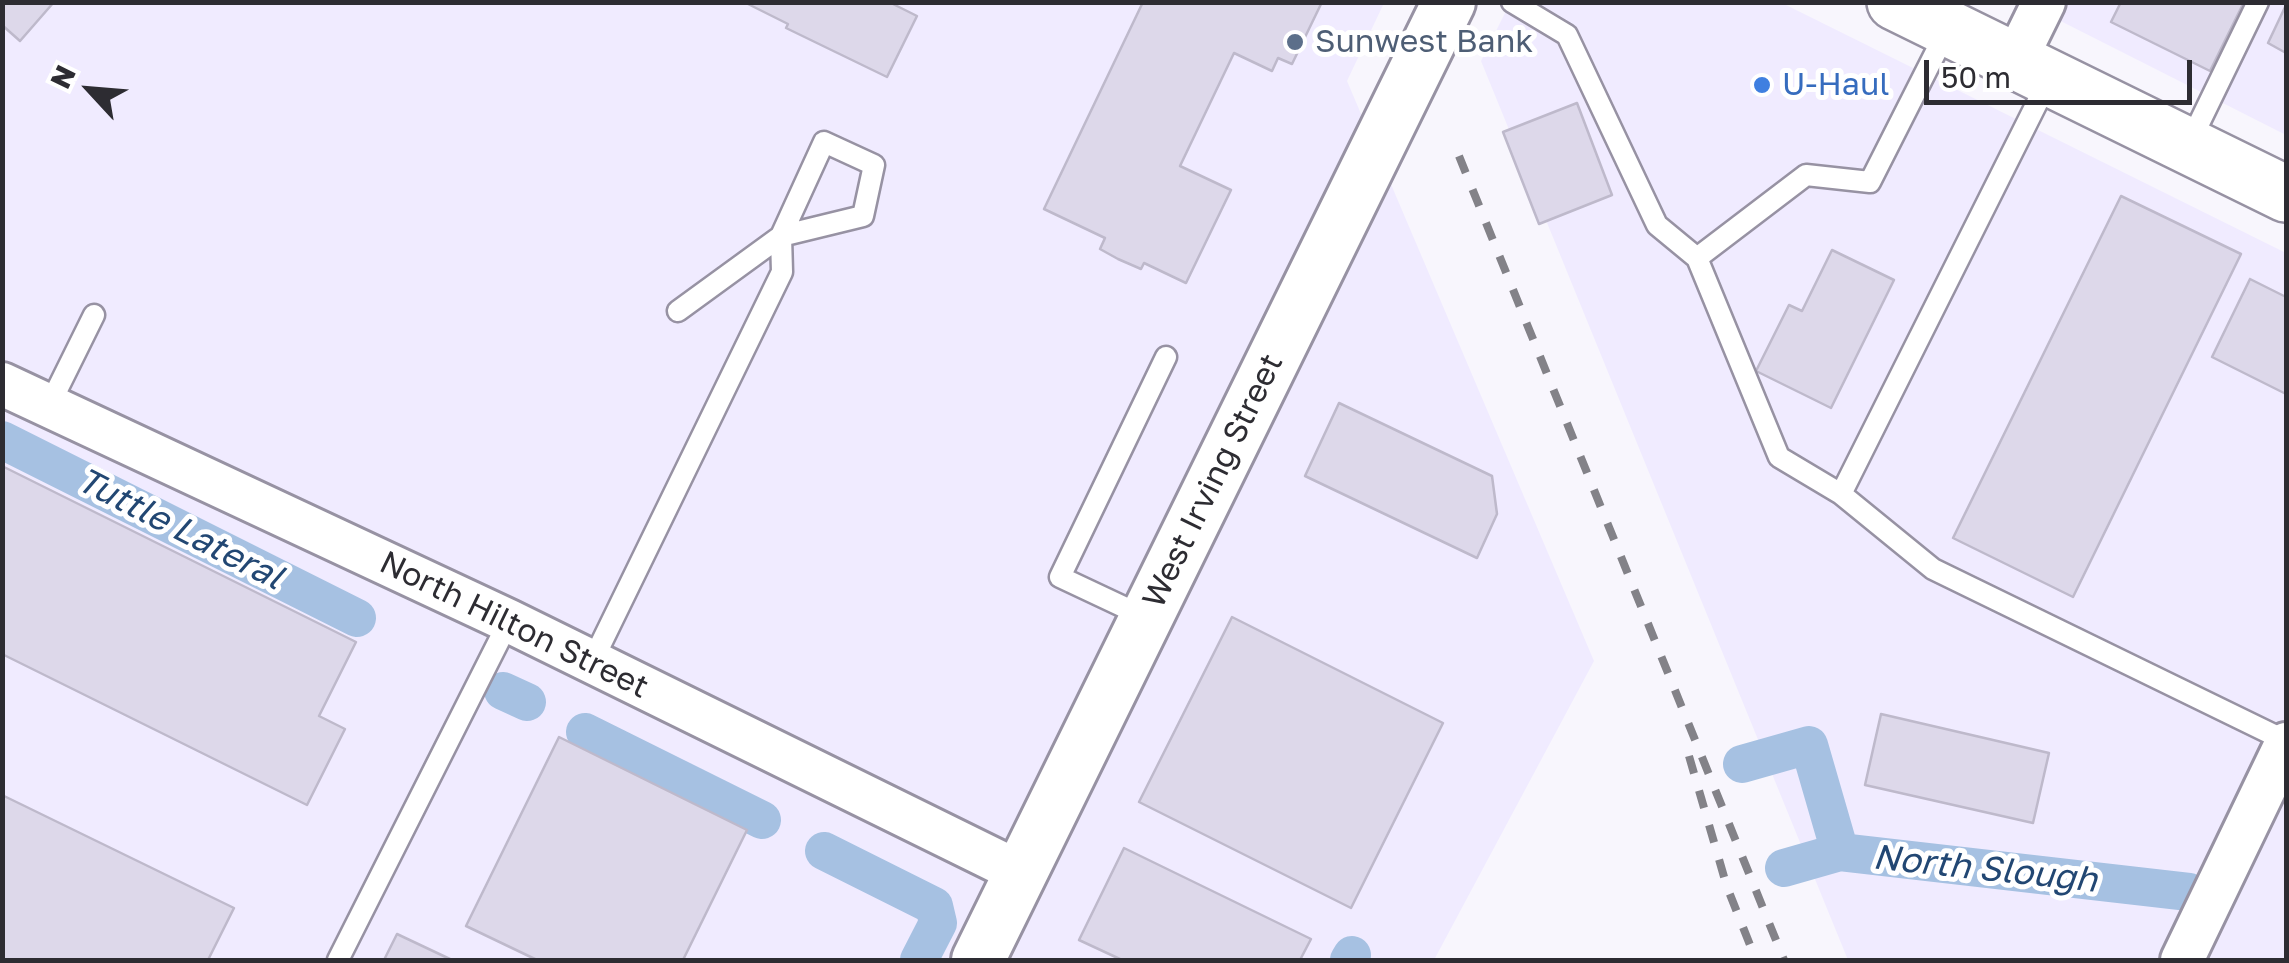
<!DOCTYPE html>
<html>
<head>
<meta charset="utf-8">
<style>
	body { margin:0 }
	#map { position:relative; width:2289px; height:963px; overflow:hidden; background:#f8f6fd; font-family:"Golos Text",sans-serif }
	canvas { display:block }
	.frame { position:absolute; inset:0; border:5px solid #2d2c32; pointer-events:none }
	.north { position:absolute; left:40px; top:40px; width:100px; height:100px; -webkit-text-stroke:8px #fff; paint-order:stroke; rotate:296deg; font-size:28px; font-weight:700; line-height:40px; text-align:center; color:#2d2c32 }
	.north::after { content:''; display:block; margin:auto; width:35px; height:45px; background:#2d2c32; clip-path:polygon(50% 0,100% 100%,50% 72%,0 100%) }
	.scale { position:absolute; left:1924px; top:60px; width:268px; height:45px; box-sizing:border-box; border:5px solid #2d2c32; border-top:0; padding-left:12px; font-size:30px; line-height:35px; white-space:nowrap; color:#2d2c32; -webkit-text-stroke:8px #fff; paint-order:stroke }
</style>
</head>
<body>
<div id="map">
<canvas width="2289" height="963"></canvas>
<div class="frame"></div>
<div class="north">N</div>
<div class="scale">50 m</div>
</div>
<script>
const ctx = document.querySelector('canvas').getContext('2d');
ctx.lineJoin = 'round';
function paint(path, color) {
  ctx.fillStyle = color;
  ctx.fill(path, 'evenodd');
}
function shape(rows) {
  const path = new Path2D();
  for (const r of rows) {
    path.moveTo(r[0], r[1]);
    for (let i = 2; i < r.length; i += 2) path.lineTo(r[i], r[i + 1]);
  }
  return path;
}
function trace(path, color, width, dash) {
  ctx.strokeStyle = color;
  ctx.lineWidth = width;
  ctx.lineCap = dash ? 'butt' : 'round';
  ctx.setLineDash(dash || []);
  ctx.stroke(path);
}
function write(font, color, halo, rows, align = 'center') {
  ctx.font = font + ' "Golos Text",sans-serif';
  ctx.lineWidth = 10;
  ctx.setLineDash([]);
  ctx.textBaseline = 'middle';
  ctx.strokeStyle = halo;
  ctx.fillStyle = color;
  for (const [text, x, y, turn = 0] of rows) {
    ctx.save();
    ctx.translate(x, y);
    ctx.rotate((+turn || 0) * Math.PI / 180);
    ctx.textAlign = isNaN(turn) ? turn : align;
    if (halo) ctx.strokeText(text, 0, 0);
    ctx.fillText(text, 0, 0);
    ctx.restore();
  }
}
paint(shape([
	[2,3,1384,3,1347,81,1594,661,1434,960,3,960],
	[1510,3,1782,3,2286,253,2286,960,1848,960,1481,61],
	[2025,3,2286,3,2286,135]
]), '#f0ebff');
trace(shape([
	[2,440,357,618],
	[503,691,527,702],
	[585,732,762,820],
	[1742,764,1809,745,1840,852],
	[824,851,934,906,938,923,919,960],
	[1784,868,1840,852,2189,892],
	[1349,960,1352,955]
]), '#a6c1e2', 38);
const building = shape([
	[2,2,54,2,20,41,2,25,2,2],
	[744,2,889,2,917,16,887,77,786,28,788,24,744,2],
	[1143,2,1322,2,1292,64,1278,58,1272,71,1234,53,1180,166,1231,190,1186,283,1144,263,1141,269,1118,259,1100,249,1105,238,1044,209,1143,2],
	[2121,2,2244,2,2210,71,2111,22,2121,2],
	[2286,5,2286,53,2268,43,2286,5],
	[1577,103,1612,195,1539,224,1503,132,1577,103],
	[2121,196,2241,254,2073,597,1953,538,2121,196],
	[1832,250,1894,280,1831,408,1756,371,1789,305,1802,311,1832,250],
	[2250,279,2286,297,2286,394,2212,357,2250,279],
	[1339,403,1492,476,1497,514,1477,558,1305,476,1339,403],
	[2,466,356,642,319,716,345,729,307,805,2,654,2,466],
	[1232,617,1443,723,1351,908,1139,802,1232,617],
	[1881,714,2049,753,2033,823,1865,785,1881,714],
	[559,737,747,830,683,960,537,960,466,926,559,737],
	[2,795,234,908,208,960,2,960,2,795],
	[1124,848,1311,939,1300,960,1122,960,1079,940,1124,848],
	[397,934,452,960,384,960,397,934]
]);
paint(building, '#ddd8ea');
trace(building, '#beb9cb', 2.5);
const service = shape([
	[1512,2,1567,35,1657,225,1697,258,1779,457,1841,494],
	[2049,79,1841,494,1933,569,2286,741],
	[2189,144,2258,2],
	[1697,258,1806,175,1870,182,1948,28],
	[49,406,94,315],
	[1145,617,1060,577,1166,357],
	[592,662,782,272,781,236,863,216,874,165,824,142,781,236,678,311],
	[338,960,509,621]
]);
const minor = shape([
	[2015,61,2044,2],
	[2,384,509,621,1021,873],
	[2182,960,2286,744]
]);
const tertiary = shape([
	[978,960,1449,2]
]);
const secondary = shape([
	[1895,2,2286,194]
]);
trace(service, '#9792a3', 25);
trace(minor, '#9792a3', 48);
trace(tertiary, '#9792a3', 58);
trace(secondary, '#9792a3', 60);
trace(service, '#fff', 20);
trace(minor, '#fff', 42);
trace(tertiary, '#fff', 52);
trace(secondary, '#fff', 55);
trace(shape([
	[1459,156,1784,960],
	[1689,756,1727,887,1756,960]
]), '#838288', 8, [18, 18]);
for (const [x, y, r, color] of [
	[1295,42,10,"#5c6f8a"],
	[1762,85,10,"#3f7fe0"]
]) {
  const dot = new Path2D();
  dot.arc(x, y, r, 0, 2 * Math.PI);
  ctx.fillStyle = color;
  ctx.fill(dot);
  trace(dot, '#fff', 4);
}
write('32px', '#4e5e75', '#fff', [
	["Sunwest Bank",1315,42]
], 'left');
write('32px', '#366cbe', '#fff', [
	["U-Haul",1782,85]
], 'left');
write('32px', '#2d2c32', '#fff', [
	["West Irving Street",1213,481,-64],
	["North Hilton Street",514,625,26]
]);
write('italic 35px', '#224773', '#fff', [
	["Tuttle Lateral",180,529,27],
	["North Slough",1985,869,6]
]);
</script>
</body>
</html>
